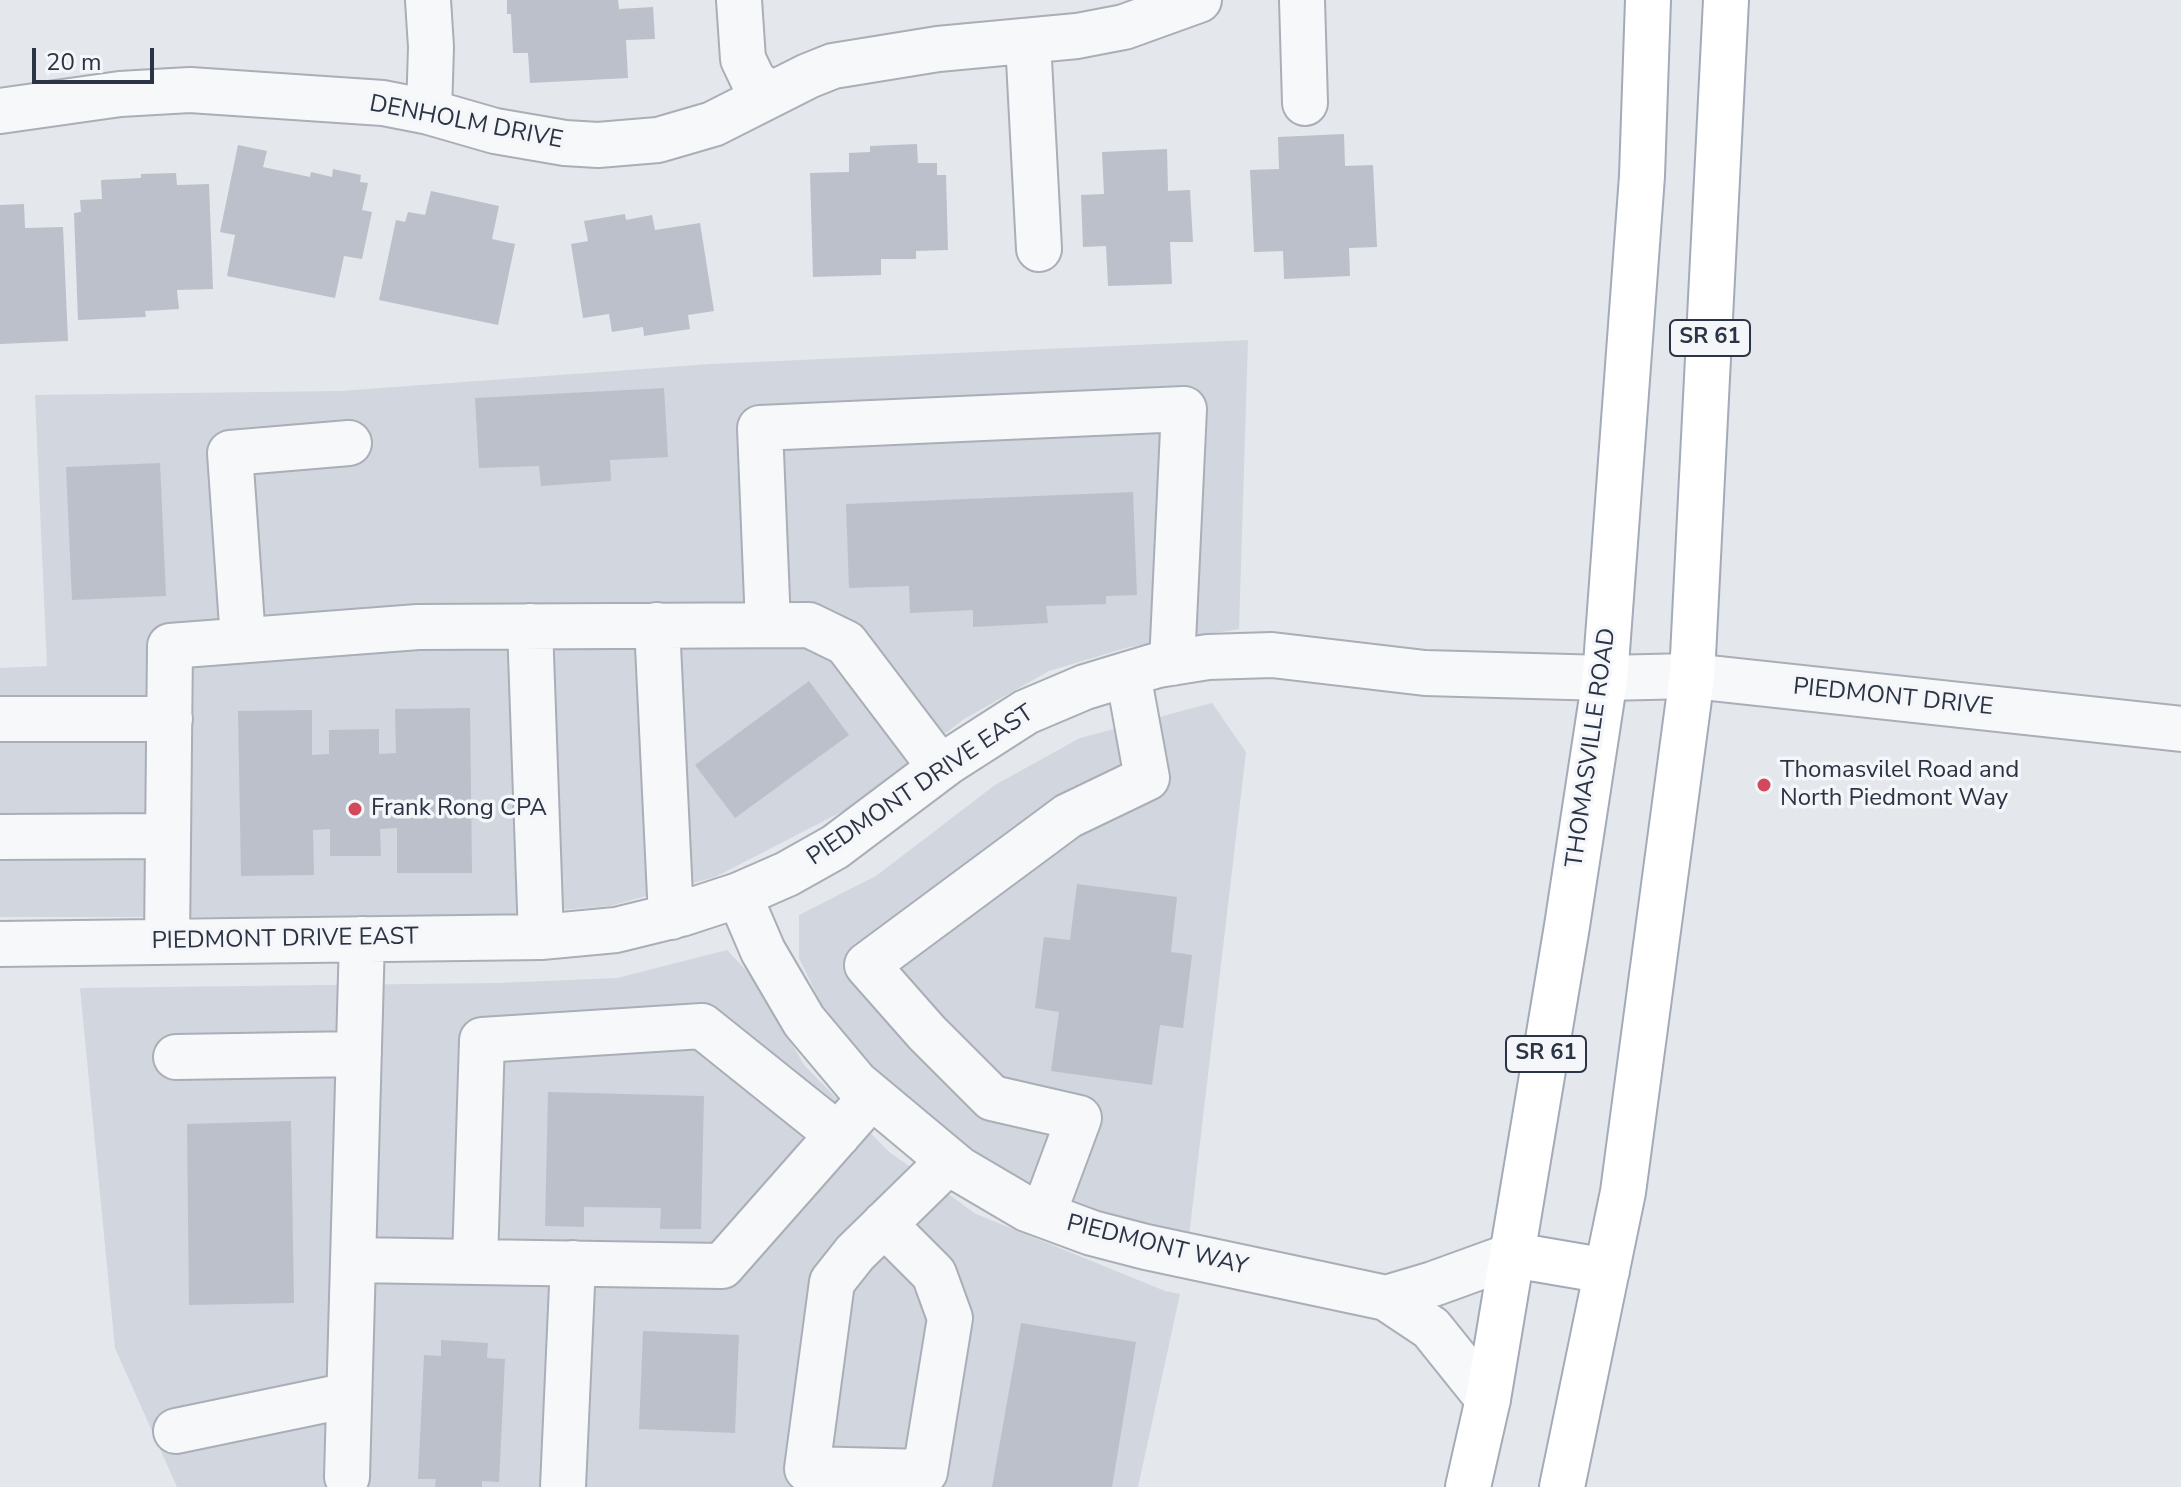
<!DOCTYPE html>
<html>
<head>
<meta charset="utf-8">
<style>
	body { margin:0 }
	#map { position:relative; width:2181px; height:1487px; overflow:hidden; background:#e4e7ec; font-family:"Nunito Sans",sans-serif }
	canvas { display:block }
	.scale { position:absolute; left:32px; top:48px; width:122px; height:36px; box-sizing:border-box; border:4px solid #2b3445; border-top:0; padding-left:10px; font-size:24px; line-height:28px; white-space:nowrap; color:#2b3445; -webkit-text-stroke:6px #f4f6f9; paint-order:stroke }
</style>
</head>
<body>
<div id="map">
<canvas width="2181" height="1487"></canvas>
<div class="scale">20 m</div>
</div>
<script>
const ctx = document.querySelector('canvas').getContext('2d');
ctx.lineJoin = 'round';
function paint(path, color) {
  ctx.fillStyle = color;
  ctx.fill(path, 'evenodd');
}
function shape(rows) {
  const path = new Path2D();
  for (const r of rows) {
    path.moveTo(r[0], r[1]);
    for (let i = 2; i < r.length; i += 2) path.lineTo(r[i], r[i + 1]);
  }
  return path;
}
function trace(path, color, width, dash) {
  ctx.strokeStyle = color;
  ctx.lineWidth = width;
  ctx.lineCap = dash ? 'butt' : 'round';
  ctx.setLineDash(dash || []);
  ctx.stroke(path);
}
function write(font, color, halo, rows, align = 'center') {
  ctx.font = font + ' "Nunito Sans",sans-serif';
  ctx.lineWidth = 7;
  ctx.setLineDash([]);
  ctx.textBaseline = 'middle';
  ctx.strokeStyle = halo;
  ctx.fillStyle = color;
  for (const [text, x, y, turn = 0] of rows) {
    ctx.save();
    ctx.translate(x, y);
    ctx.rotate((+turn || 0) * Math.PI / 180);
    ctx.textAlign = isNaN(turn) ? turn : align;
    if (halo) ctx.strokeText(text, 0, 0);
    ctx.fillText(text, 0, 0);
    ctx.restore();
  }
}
paint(shape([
	[1248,340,1239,629,1129,647,1049,671,964,719,849,808,715,877,610,906,473,917,0,917,0,668,47,666,35,395,340,391,711,364],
	[1212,703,1246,752,1189,1236,1095,1210,1002,1172,909,1107,826,1014,799,958,799,915,876,876,995,785,1080,738],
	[727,950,757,982,804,1065,888,1151,976,1214,1165,1291,1180,1294,1138,1487,177,1487,115,1348,80,988,497,983,617,978]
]), '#d2d6de');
paint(shape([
	[507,0,618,0,619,9,653,7,655,39,626,40,628,78,530,83,528,53,513,53,511,14,507,14],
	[1344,134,1345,166,1373,165,1377,247,1349,248,1350,276,1284,279,1283,251,1254,252,1250,170,1279,169,1278,137],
	[917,144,918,163,937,163,937,175,946,175,948,250,916,251,916,259,881,259,881,275,813,277,810,173,849,172,849,153,870,152,870,146],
	[238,145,267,151,263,167,310,177,311,172,332,177,333,169,361,175,360,182,368,183,362,210,372,212,362,259,344,256,335,298,227,276,235,235,220,232],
	[1167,149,1168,191,1190,190,1193,242,1170,242,1172,284,1108,286,1106,246,1083,247,1081,195,1104,194,1102,152],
	[176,173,177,185,209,184,213,289,177,290,179,309,145,311,146,317,78,320,74,213,81,212,80,200,102,199,101,180,141,178,141,174],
	[431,191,499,206,492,239,515,244,498,325,379,300,396,220,405,222,408,212,425,215],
	[24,204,25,228,63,227,68,341,0,344,0,205],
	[625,214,626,220,652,215,655,230,700,223,714,311,688,315,690,329,644,336,643,327,612,332,609,314,583,318,571,244,588,241,584,221],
	[664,388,668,457,610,460,611,481,541,486,539,466,479,468,475,398],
	[160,463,166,596,72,600,66,467],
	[1133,492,1137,595,1106,596,1106,604,1046,606,1048,623,973,627,973,610,910,613,909,586,849,588,846,504],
	[809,681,849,735,735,818,695,765],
	[470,708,472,873,397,873,397,828,380,829,381,856,330,856,330,829,313,830,314,875,241,876,238,711,312,710,312,755,329,754,329,730,379,729,379,754,396,753,395,709],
	[1077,884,1177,897,1171,952,1192,955,1183,1028,1160,1025,1152,1085,1051,1071,1059,1012,1035,1008,1044,937,1070,940],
	[548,1092,704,1096,701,1229,660,1229,661,1208,584,1207,584,1227,545,1226],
	[291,1121,294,1303,189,1305,187,1124],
	[1021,1323,1136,1342,1112,1487,992,1487],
	[643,1331,739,1335,735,1433,639,1429],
	[441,1340,488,1343,487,1358,505,1359,499,1482,482,1481,482,1487,435,1487,436,1479,418,1479,424,1355,441,1356]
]), '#bbc0ca');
const minor = shape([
	[428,0,431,47,429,112],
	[739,0,743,59,753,80,770,95],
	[1302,0,1305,103],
	[1028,41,1039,249],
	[0,111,120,94,190,90,383,103,429,112,495,131,565,143,598,145,658,140,713,124,808,76,833,66,938,49,1077,36,1124,27,1199,0],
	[657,625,671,917],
	[768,625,760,428,1184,409,1172,663],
	[530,626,541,937],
	[243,640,230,453,349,443],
	[0,719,170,719],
	[0,837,168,836],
	[739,895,763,951,804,1021,856,1083,959,1169,1027,1209,1092,1233,1146,1247,1386,1298,1431,1328,1488,1399],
	[167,942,170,646,418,627,809,625,846,643,940,767],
	[0,944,541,937,616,930,681,914,739,895,787,874,835,847,948,762,1026,712,1085,687,1128,674,1158,665,1208,657,1272,655,1425,673,1605,678,1692,676,2181,729],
	[176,1057,359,1054],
	[1043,1215,1079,1118,992,1098,927,1033,867,965,1068,816,1147,778,1128,674],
	[884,1224,934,1274,950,1318,925,1472,807,1469,832,1282,855,1253,949,1161],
	[353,1260,722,1266,857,1113],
	[475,1261,482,1040,702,1026,838,1135],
	[1386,1298,1433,1284,1513,1255],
	[176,1431,349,1395],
	[347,1477,362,939],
	[563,1487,573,1263]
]);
const major = shape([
	[1513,1255,1607,1271],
	[1468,1487,1488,1399,1567,926,1605,678,1642,176,1648,0],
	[1562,1487,1623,1192,1692,676,1726,0]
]);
trace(minor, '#a9aeb7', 48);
trace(major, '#a3abb8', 48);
trace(minor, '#f7f8fa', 44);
trace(major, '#fff', 44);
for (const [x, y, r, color] of [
	[1764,785,8,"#d1495b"],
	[355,809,8,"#d1495b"]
]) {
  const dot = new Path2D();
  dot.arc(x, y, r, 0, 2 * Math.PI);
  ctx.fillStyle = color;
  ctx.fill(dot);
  trace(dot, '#f4f6f9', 3);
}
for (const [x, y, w] of [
	[1710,338,80],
	[1546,1054,80]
]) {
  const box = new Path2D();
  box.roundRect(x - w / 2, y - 18, w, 36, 6);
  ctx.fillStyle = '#f4f6f9';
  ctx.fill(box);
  trace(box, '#2b3445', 2);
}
write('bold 22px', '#2b3445', null, [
	["SR 61",1710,338],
	["SR 61",1546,1054]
]);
write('24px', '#2b3445', '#f4f6f9', [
	["DENHOLM DRIVE",466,123,11],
	["PIEDMONT DRIVE",1893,698,6],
	["THOMASVILLE ROAD",1592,748,-82],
	["PIEDMONT DRIVE EAST",921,786,-34],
	["PIEDMONT DRIVE EAST",285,940,-1],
	["PIEDMONT WAY",1157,1246,14]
]);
write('24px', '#2b3445', '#f4f6f9', [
	["Thomasvilel Road and",1780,771],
	["North Piedmont Way",1780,799],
	["Frank Rong CPA",371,809]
], 'left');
</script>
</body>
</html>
